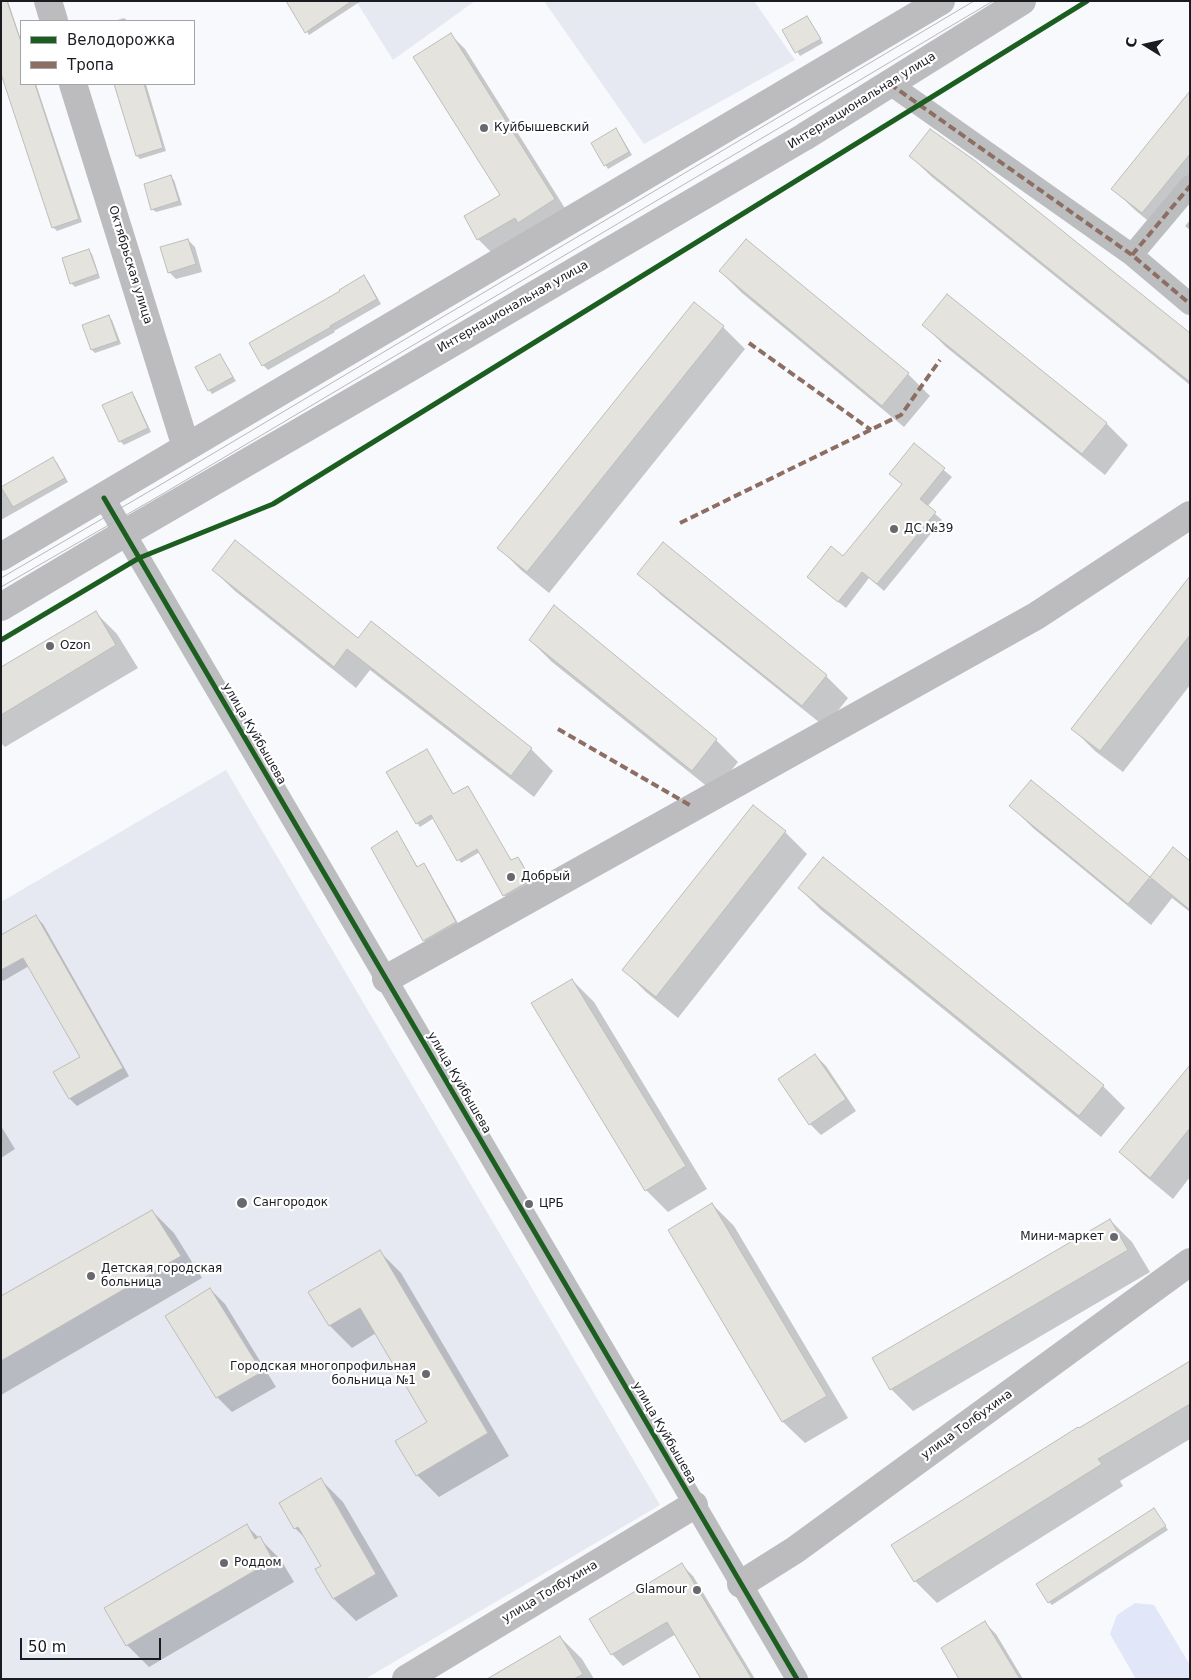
<!DOCTYPE html>
<html>
<head>
<meta charset="utf-8">
<style>
	body { margin:0 }
	#map { position:relative; width:1191px; height:1680px; overflow:hidden; background:#f8f9fc; font-family:"DejaVu Sans",sans-serif }
	canvas { display:block }
	.frame { position:absolute; inset:0; border:2px solid #1a1c22; pointer-events:none }
	.legend { position:absolute; left:20px; top:20px; width:175px; height:65px; box-sizing:border-box; background:#fff; border:1px solid #a3a4a7; margin:0; padding:6px 9px; list-style:none; font-size:15px; color:#1a1c22 }
	.legend li { display:flex; align-items:center; gap:10px; height:25px }
	.legend b { width:25px; border:1px solid #a3a4a7 }
	.north { position:absolute; left:1121px; top:20px; width:50px; height:50px; -webkit-text-stroke:4px #fff; paint-order:stroke; rotate:280deg; font-size:14px; font-weight:700; line-height:20px; text-align:center; color:#1a1c22 }
	.north::after { content:''; display:block; margin:auto; width:18px; height:22px; background:#1a1c22; clip-path:polygon(50% 0,100% 100%,50% 72%,0 100%) }
	.scale { position:absolute; left:20px; top:1638px; width:141px; height:22px; box-sizing:border-box; border:2px solid #1a1c22; border-top:0; padding-left:6px; font-size:15px; line-height:18px; white-space:nowrap; color:#1a1c22; -webkit-text-stroke:4px #fff; paint-order:stroke }
</style>
</head>
<body>
<div id="map">
<canvas width="1191" height="1680"></canvas>
<div class="frame"></div>
<ul class="legend">
<li><b style="height:6px;background:#1b5e20"></b>Велодорожка</li>
<li><b style="height:6px;background:#8d6e63"></b>Тропа</li>
</ul>
<div class="north">С</div>
<div class="scale">50 m</div>
</div>
<script>
const ctx = document.querySelector('canvas').getContext('2d');
ctx.lineJoin = 'round';
function paint(path, color) {
  ctx.fillStyle = color;
  ctx.fill(path, 'evenodd');
}
function shape(rows) {
  const path = new Path2D();
  for (const r of rows) {
    path.moveTo(r[0], r[1]);
    for (let i = 2; i < r.length; i += 2) path.lineTo(r[i], r[i + 1]);
  }
  return path;
}
function trace(path, color, width, dash) {
  ctx.strokeStyle = color;
  ctx.lineWidth = width;
  ctx.lineCap = dash ? 'butt' : 'round';
  ctx.setLineDash(dash || []);
  ctx.stroke(path);
}
function write(font, color, halo, rows, align = 'center') {
  ctx.font = font + ' "DejaVu Sans",sans-serif';
  ctx.lineWidth = 4.5;
  ctx.setLineDash([]);
  ctx.textBaseline = 'middle';
  ctx.strokeStyle = halo;
  ctx.fillStyle = color;
  for (const [text, x, y, turn = 0] of rows) {
    ctx.save();
    ctx.translate(x, y);
    ctx.rotate((+turn || 0) * Math.PI / 180);
    ctx.textAlign = isNaN(turn) ? turn : align;
    if (halo) ctx.strokeText(text, 0, 0);
    ctx.fillText(text, 0, 0);
    ctx.restore();
  }
}
paint(shape([
	[356,1,475,1,393,60],
	[544,1,754,1,795,60,644,144],
	[226,770,660,1505,365,1679,1,1679,1,902]
]), '#e7e9f2');
paint(shape([
	[1135,1603,1154,1605,1190,1665,1190,1679,1136,1679,1110,1634,1117,1615]
]), '#e1e6f8');
paint(shape([
	[1,1,8,1,21,40,21,84,36,84,82,222,57,231,54,228,1,70],
	[288,1,361,1,309,35],
	[807,17,823,43,800,56,784,30],
	[124,18,128,21,114,21],
	[451,35,465,49,568,213,492,253,478,239,502,195],
	[115,84,146,84,166,151,140,159,137,156],
	[1190,93,1190,202,1164,234,1135,210,1113,189],
	[619,133,632,155,608,169,592,143],
	[910,156,1190,335,1190,385,932,177],
	[171,177,174,180,182,205,156,212,152,209],
	[1190,220,1190,230,1185,226],
	[188,240,195,247,202,272,176,279,169,272],
	[88,250,92,254,100,278,75,287,71,283],
	[720,271,908,374,930,396,904,427,742,293],
	[364,277,368,281,381,304,334,331,335,332,268,370,263,365,341,291],
	[695,304,723,327,745,349,549,593,521,570,499,548],
	[109,317,112,320,121,344,95,353,92,350],
	[924,325,1106,423,1128,445,1105,475,946,347],
	[220,355,236,381,212,394,209,390],
	[131,393,135,397,151,432,124,445,120,441,104,406],
	[914,445,952,477,927,507,942,520,884,591,869,578,846,608,815,584,844,558,903,485,890,474],
	[53,459,57,463,68,482,1,520,1,488],
	[213,570,358,640,371,623,531,749,553,771,534,797,370,670,356,688,235,591],
	[639,573,826,676,848,698,825,727,661,595],
	[1190,578,1190,685,1123,772,1095,751,1073,729],
	[95,612,117,634,138,668,5,747,1,743,1,669],
	[530,640,716,740,738,762,714,792,552,662],
	[427,750,454,795,512,861,518,858,521,861,533,884,507,898,504,895,480,852,461,863,434,818,420,827,417,823],
	[1031,781,1150,879,1173,849,1190,862,1190,912,1172,898,1151,925,1033,828,1011,806],
	[753,807,785,832,807,854,678,1018,646,992,624,970],
	[400,836,418,868,424,865,427,868,459,925,427,943,424,940],
	[799,888,1103,1086,1125,1108,1101,1137,821,910],
	[36,917,43,924,129,1076,77,1106,70,1099,82,1057,29,966,3,981,1,979,1,937],
	[572,980,594,1002,707,1189,668,1212,646,1190],
	[815,1055,826,1066,856,1111,821,1135,810,1124],
	[1190,1067,1190,1177,1173,1199,1143,1174,1121,1152],
	[1,1126,15,1149,1,1158],
	[712,1204,734,1226,848,1418,805,1443,783,1422,669,1230],
	[152,1211,174,1233,202,1278,1,1395,1,1298],
	[1110,1220,1132,1242,1150,1272,913,1411,891,1389],
	[379,1251,401,1273,509,1456,439,1497,417,1475,429,1423,376,1333,352,1348,330,1326,310,1292],
	[210,1289,225,1304,276,1387,232,1412,217,1397],
	[1190,1362,1190,1439,1120,1481,1123,1486,937,1603,915,1581,893,1545,1079,1429],
	[321,1480,343,1502,398,1596,356,1621,334,1599,317,1569,322,1566,307,1540,295,1528],
	[1154,1510,1168,1530,1052,1605,1049,1602],
	[246,1525,281,1560,294,1582,149,1667,127,1645],
	[682,1565,693,1576,755,1679,703,1679,676,1634,623,1666,612,1654],
	[985,1623,996,1634,1023,1679,961,1679],
	[560,1637,582,1659,594,1679,489,1679]
]), '#0003');
const building = shape([
	[1,1,7,1,21,42,21,84,35,84,79,219,52,228,1,74,1,1],
	[286,1,352,1,305,33,286,1],
	[807,16,821,39,795,53,782,30,807,16],
	[451,33,555,199,518,223,515,218,477,240,464,216,500,195,413,57,451,33],
	[114,84,144,84,163,148,136,156,114,84],
	[1190,91,1190,154,1142,213,1111,189,1190,91],
	[616,128,629,152,604,166,591,143,616,128],
	[930,129,974,160,1190,333,1190,382,909,156,930,129],
	[171,175,179,201,151,210,144,184,171,175],
	[188,239,196,264,168,273,160,247,188,239],
	[746,239,909,373,882,406,719,271,746,239],
	[89,249,98,274,70,284,62,258,89,249],
	[364,275,377,299,330,326,331,327,262,366,249,343,340,291,339,290,364,275],
	[947,294,1107,423,1082,454,922,325,947,294],
	[694,302,724,326,527,572,497,548,694,302],
	[109,315,118,341,91,350,82,325,109,315],
	[220,354,233,377,208,391,195,367,220,354],
	[132,392,148,428,119,442,102,405,132,392],
	[914,443,945,468,920,499,936,512,877,584,862,572,838,602,807,577,831,546,843,556,902,484,889,474,914,443],
	[53,457,65,478,13,507,1,487,53,457],
	[235,540,358,638,371,621,532,748,511,776,347,649,334,667,212,570,235,540],
	[663,542,827,675,802,706,637,574,663,542],
	[1190,576,1190,635,1100,751,1071,729,1190,576],
	[554,605,717,739,692,771,529,640,554,605],
	[96,611,116,645,1,715,1,667,96,611],
	[427,749,453,794,468,786,511,860,518,857,531,880,503,896,477,849,457,861,431,815,416,824,386,772,427,749],
	[1031,780,1150,877,1128,904,1009,806,1031,780],
	[753,805,786,831,656,997,622,970,753,805],
	[397,831,417,867,424,863,456,922,423,941,371,848,397,831],
	[1173,847,1190,861,1190,910,1150,877,1173,847],
	[823,857,1104,1085,1079,1116,798,888,823,857],
	[36,915,123,1068,69,1099,53,1072,80,1057,23,958,1,970,1,935,36,915],
	[572,979,686,1166,645,1191,531,1003,572,979],
	[815,1054,846,1099,809,1125,778,1079,815,1054],
	[1190,1065,1190,1128,1150,1178,1119,1152,1190,1065],
	[712,1203,827,1396,782,1422,668,1230,712,1203],
	[152,1210,181,1256,1,1361,1,1296,152,1210],
	[1110,1219,1128,1250,890,1390,872,1358,1110,1219],
	[380,1250,488,1433,416,1476,395,1441,427,1422,360,1308,329,1326,308,1292,380,1250],
	[210,1288,262,1372,216,1398,165,1316,210,1288],
	[1190,1361,1190,1404,1098,1459,1102,1464,914,1582,891,1545,1078,1427,1079,1428,1190,1361],
	[321,1478,376,1574,333,1599,315,1569,321,1566,298,1527,294,1529,279,1503,321,1478],
	[1154,1508,1166,1526,1048,1603,1036,1584,1154,1508],
	[247,1524,255,1539,260,1536,273,1560,126,1646,104,1608,247,1524],
	[682,1563,752,1679,701,1679,667,1622,611,1655,589,1619,682,1563],
	[985,1621,1020,1679,959,1679,941,1648,985,1621],
	[560,1636,583,1674,574,1679,487,1679,560,1636]
]);
paint(building, '#e4e3dd');
trace(building, '#bdbdbb', 1);
trace(shape([
	[890,84,1132,255,1190,304],
	[1132,255,1190,186],
	[104,498,797,1679]
]), '#bcbdbf', 22);
trace(shape([
	[48,1,54,21],
	[73,84,186,447],
	[1,557,941,1],
	[1,607,125,533,394,377,804,137,1022,1],
	[386,979,1036,616,1190,515],
	[741,1584,795,1550,1190,1262],
	[406,1679,694,1505]
]), '#bcbcbf', 28);
trace(shape([
	[1,578,155,488,974,1],
	[1,587,159,496,993,1]
]), '#b8b8bb', 1);
trace(shape([
	[890,84,1132,255,1190,304],
	[1132,255,1190,186],
	[749,343,871,430],
	[680,523,901,415,940,360],
	[558,729,693,807]
]), '#8d6e63', 4, [8, 4]);
trace(shape([
	[104,498,797,1679],
	[1,640,139,558,273,504,1087,1]
]), '#1b5e20', 5);
for (const [x, y, r, color] of [
	[484,128,5,"#68696e"],
	[894,529,5,"#68696e"],
	[50,646,5,"#68696e"],
	[511,877,5,"#68696e"],
	[242,1203,6,"#68696e"],
	[529,1204,5,"#68696e"],
	[1114,1237,5,"#68696e"],
	[91,1276,5,"#68696e"],
	[426,1374,5,"#68696e"],
	[224,1563,5,"#68696e"],
	[697,1590,5,"#68696e"]
]) {
  const dot = new Path2D();
  dot.arc(x, y, r, 0, 2 * Math.PI);
  ctx.fillStyle = color;
  ctx.fill(dot);
  trace(dot, '#fff', 2);
}
write('12px', '#1a1c22', '#fff', [
	["Интернациональная улица",862,101,-32],
	["Октябрьская улица",130,265,73],
	["Интернациональная улица",513,307,-30],
	["улица Куйбышева",254,734,60],
	["улица Куйбышева",459,1083,60],
	["улица Толбухина",967,1425,-36],
	["улица Куйбышева",664,1433,60],
	["улица Толбухина",550,1592,-31]
]);
write('12px', '#1a1c22', '#fff', [
	["Куйбышевский",494,128],
	["ДС №39",904,529],
	["Ozon",60,646],
	["Добрый",521,877],
	["Сангородок",253,1203],
	["ЦРБ",539,1204],
	["Мини-маркет",1104,1237,"right"],
	["Детская городская",101,1269],
	["больница",101,1283],
	["Городская многопрофильная",416,1367,"right"],
	["больница №1",416,1381,"right"],
	["Роддом",234,1563],
	["Glamour",687,1590,"right"]
], 'left');
</script>
</body>
</html>
